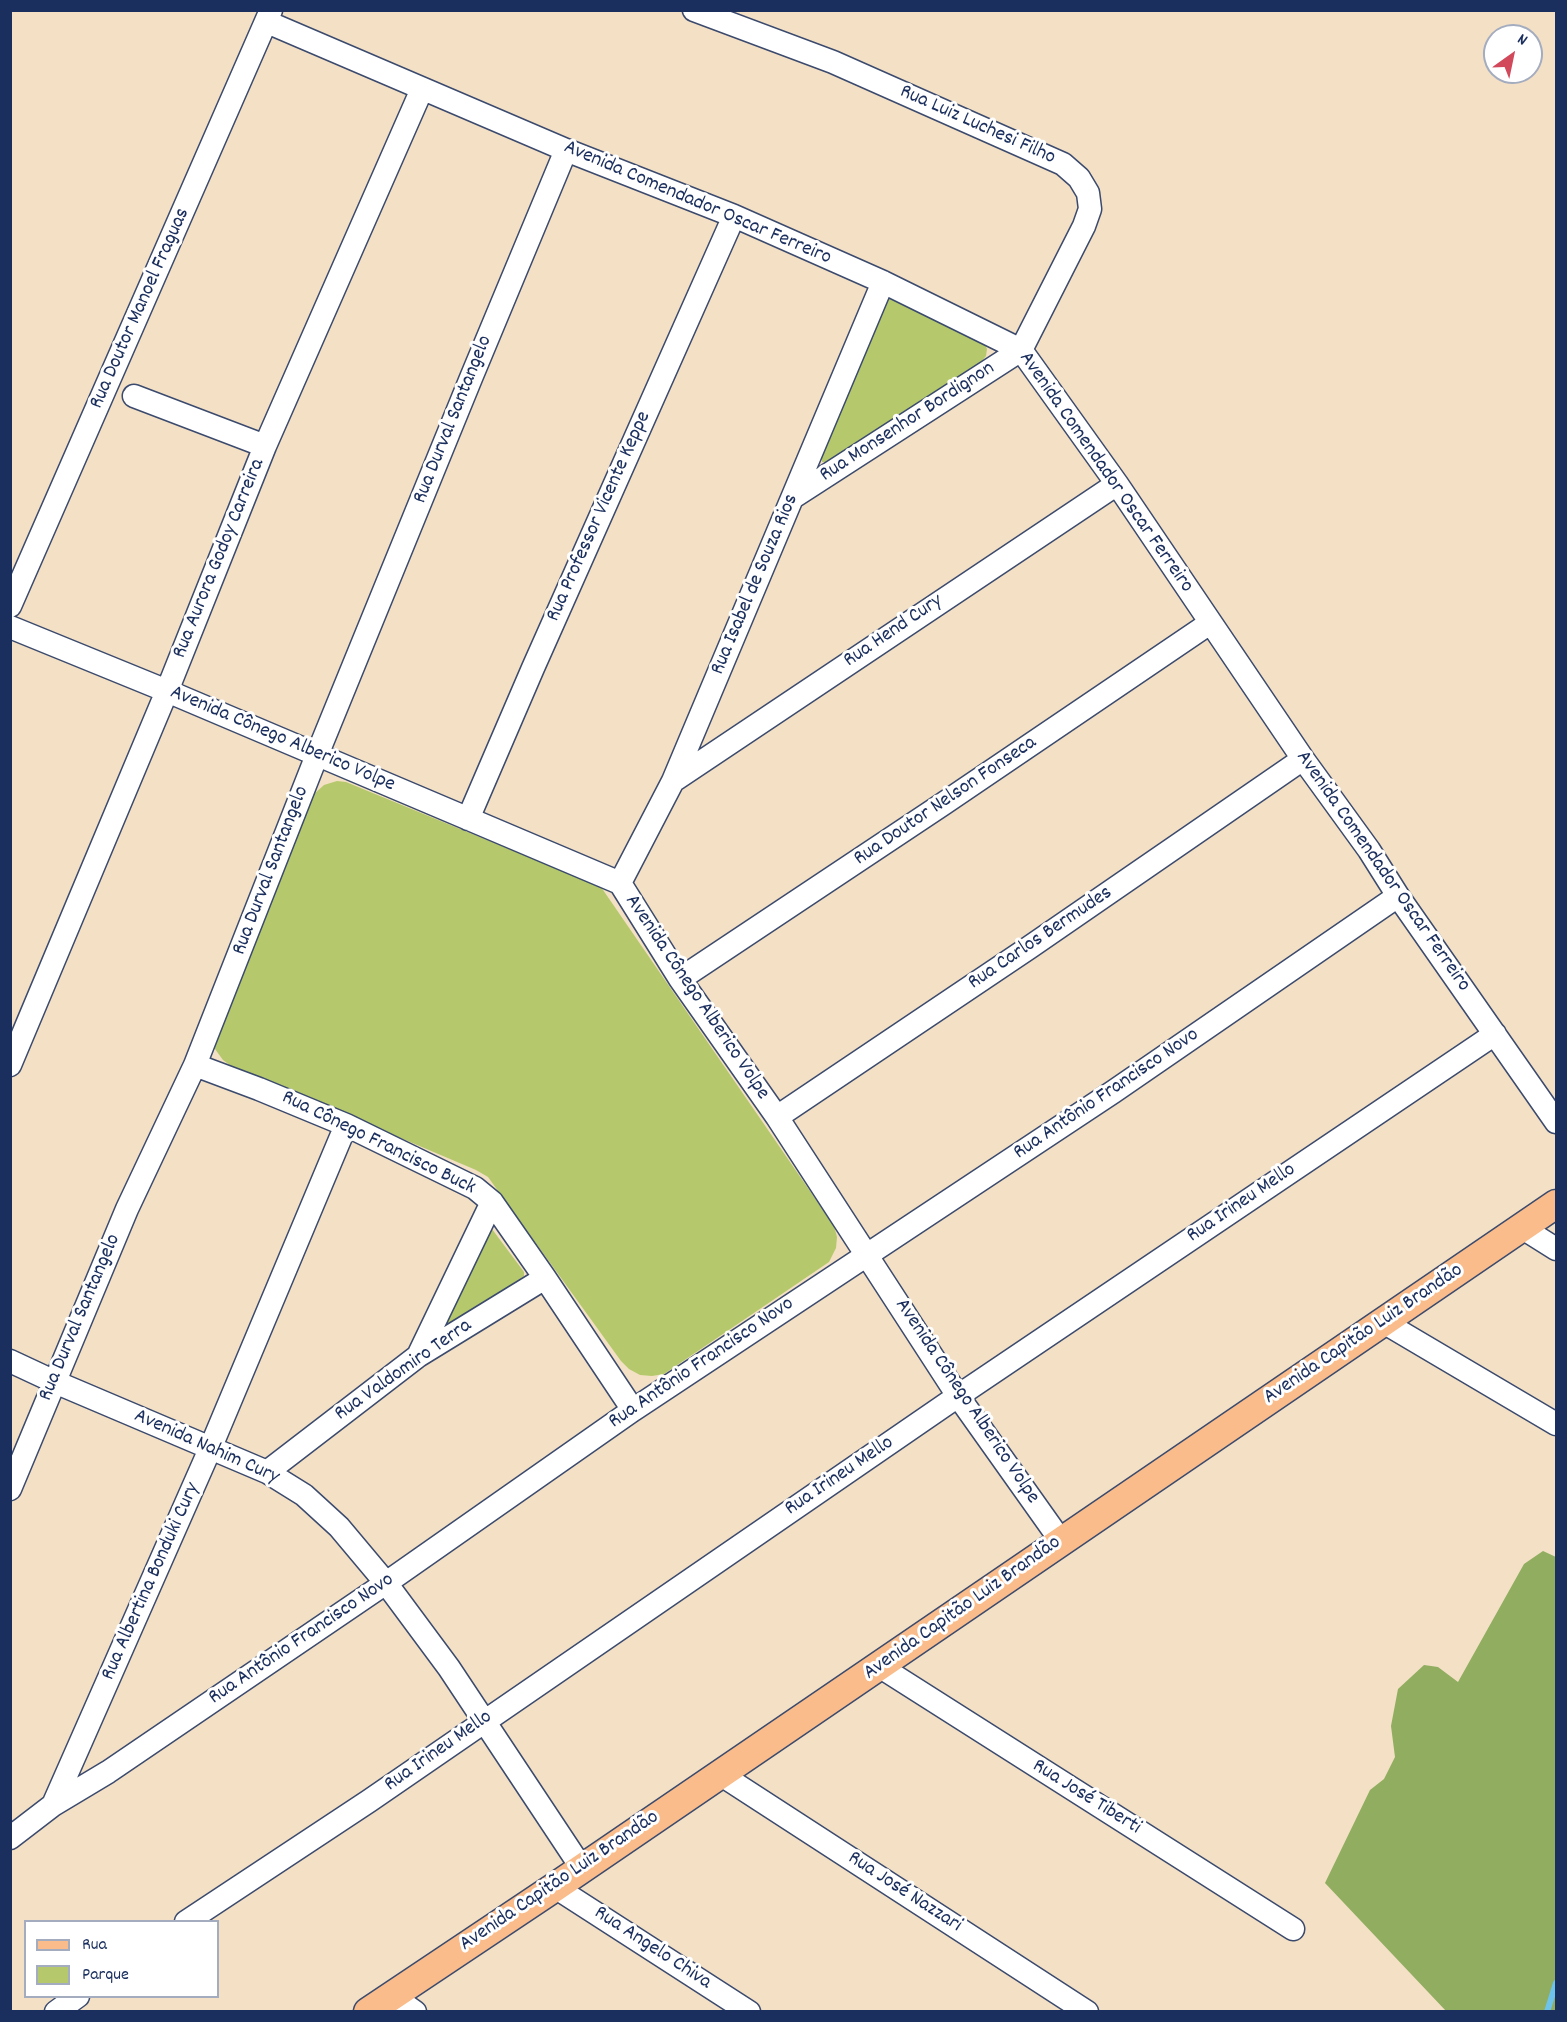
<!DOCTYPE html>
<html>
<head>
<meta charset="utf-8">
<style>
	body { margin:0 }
	#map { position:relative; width:1567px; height:2022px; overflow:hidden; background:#f3e0c5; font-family:Dekko,sans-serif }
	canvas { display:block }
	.frame { position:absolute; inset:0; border:12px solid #1b2f5e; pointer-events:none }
	.legend { position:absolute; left:24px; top:1920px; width:195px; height:78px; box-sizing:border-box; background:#fff; border:2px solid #a4acbf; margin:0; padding:8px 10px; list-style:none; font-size:18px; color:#1b2f5e }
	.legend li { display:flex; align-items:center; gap:12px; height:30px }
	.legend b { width:30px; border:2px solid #a4acbf }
	.north { position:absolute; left:1483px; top:24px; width:60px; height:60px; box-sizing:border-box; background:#fff; border:2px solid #a4acbf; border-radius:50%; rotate:33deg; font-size:16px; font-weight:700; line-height:24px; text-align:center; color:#1b2f5e }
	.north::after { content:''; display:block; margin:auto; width:21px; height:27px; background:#d1495b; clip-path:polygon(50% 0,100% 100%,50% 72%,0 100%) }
</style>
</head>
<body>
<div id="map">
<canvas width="1567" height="2022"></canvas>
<div class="frame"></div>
<ul class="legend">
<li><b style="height:8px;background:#f9bc8a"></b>Rua</li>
<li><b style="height:16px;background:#b5c96c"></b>Parque</li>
</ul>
<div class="north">N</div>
</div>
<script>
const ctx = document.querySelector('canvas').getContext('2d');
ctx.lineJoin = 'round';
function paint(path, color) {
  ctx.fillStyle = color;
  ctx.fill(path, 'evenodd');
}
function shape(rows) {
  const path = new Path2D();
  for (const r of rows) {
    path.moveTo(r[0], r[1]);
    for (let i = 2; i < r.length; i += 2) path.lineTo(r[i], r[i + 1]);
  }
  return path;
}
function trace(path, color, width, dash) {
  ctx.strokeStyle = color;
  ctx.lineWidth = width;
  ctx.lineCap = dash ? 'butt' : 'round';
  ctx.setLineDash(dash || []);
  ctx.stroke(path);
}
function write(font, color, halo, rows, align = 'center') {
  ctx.font = font + ' Dekko,sans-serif';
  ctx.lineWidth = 6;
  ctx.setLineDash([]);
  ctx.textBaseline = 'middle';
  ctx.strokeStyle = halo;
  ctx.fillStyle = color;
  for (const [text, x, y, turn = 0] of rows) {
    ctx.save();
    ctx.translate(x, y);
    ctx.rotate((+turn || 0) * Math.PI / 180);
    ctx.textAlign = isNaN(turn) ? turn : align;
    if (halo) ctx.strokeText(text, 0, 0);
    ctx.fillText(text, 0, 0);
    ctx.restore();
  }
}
paint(shape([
	[888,299,894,299,983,340,987,349,986,356,982,361,829,462,822,462,822,456,885,303],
	[337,781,346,782,601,887,834,1226,837,1237,836,1248,829,1262,664,1374,652,1376,640,1375,629,1369,621,1361,488,1177,476,1170,231,1066,223,1060,215,1049,215,1031,314,794,324,785],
	[489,1225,524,1272,524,1276,445,1329,441,1327]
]), '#b5c96c');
paint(shape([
	[1543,1551,1556,1557,1556,2011,1446,2011,1325,1883,1370,1790,1384,1779,1395,1757,1391,1726,1398,1689,1424,1665,1438,1667,1458,1682,1524,1564]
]), '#90ad60');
trace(shape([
	[1547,2012,1556,1983]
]), '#6dc3ea', 6);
const minor = shape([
	[694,10,833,62,1063,164,1079,178,1088,193,1090,209,1084,226,1021,350,795,496],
	[267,22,566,150,734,216,883,282,1021,350,1117,484,1303,759,1369,850,1398,896,1556,1122],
	[134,396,265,446],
	[10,606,271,10],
	[10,627,167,691,620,883,680,979,777,1117,958,1396,1061,1541],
	[673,781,1117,484],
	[468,819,533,668,734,216],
	[620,883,673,781,883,282],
	[680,979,943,804,1210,623],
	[10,1065,167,691,265,446,422,89],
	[195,1065,259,1089,346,1125,475,1188,492,1202,545,1278,633,1410],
	[777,1117,1030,947,1303,759],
	[1521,1227,1556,1249],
	[1385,1323,1556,1424],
	[418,1356,492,1202],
	[10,1361,55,1382,267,1472,304,1495,339,1527,386,1583,449,1668,581,1867],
	[267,1472,418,1356,545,1278],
	[10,1489,127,1209,195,1065,317,755,471,378,566,150],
	[879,1666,1293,1929],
	[720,1774,1087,2012],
	[53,1805,210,1449,346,1125],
	[10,1838,53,1805,108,1772,386,1583,633,1410,1113,1092,1398,896],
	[555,1887,749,2012],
	[186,1922,369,1801,958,1396,1495,1034],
	[391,1995,415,2012],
	[56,2012,78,1996]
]);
const major = shape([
	[368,2012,555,1887,1556,1204]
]);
trace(minor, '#3b4a6d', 25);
trace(major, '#3b4a6d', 31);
trace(minor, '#fff', 22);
trace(major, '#f9bc8a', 28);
write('21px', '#1b2f5e', '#fff', [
	["Rua Luiz Luchesi Filho",977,126,24],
	["Avenida Comendador Oscar Ferreiro",697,204,23],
	["Rua Doutor Manoel Fraguas",141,309,-66],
	["Rua Durval Santangelo",454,420,-68],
	["Rua Monsenhor Bordignon",908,423,-33],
	["Avenida Comendador Oscar Ferreiro",1105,473,55],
	["Rua Professor Vicente Keppe",600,517,-66],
	["Rua Aurora Godoy Carreira",220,559,-68],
	["Rua Isabel de Souza Rios",756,585,-67],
	["Rua Hend Cury",894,632,-34],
	["Avenida Cônego Alberico Volpe",282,740,23],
	["Rua Doutor Nelson Fonseca",946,802,-34],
	["Rua Durval Santangelo",272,871,-69],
	["Avenida Comendador Oscar Ferreiro",1382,872,55],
	["Rua Carlos Bermudes",1041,939,-34],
	["Avenida Cônego Alberico Volpe",696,998,56],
	["Rua Antônio Francisco Novo",1107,1095,-34],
	["Rua Cônego Francisco Buck",378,1144,26],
	["Rua Irineu Mello",1242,1204,-34],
	["Rua Durval Santangelo",81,1318,-67],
	["Avenida Capitão Luiz Brandão",1364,1335,-34],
	["Rua Antônio Francisco Novo",702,1364,-34],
	["Rua Valdomiro Terra",404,1371,-35],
	["Avenida Cônego Alberico Volpe",966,1402,56],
	["Avenida Nahim Cury",206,1448,24],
	["Rua Irineu Mello",840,1477,-34],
	["Rua Albertina Bonduki Cury",152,1582,-66],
	["Avenida Capitão Luiz Brandão",963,1609,-35],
	["Rua Antônio Francisco Novo",302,1640,-34],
	["Rua Irineu Mello",439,1752,-35],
	["Rua José Tiberti",1086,1798,32],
	["Avenida Capitão Luiz Brandão",560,1882,-34],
	["Rua José Nazzari",904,1893,33],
	["Rua Angelo Chiva",652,1949,33]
]);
</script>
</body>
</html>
